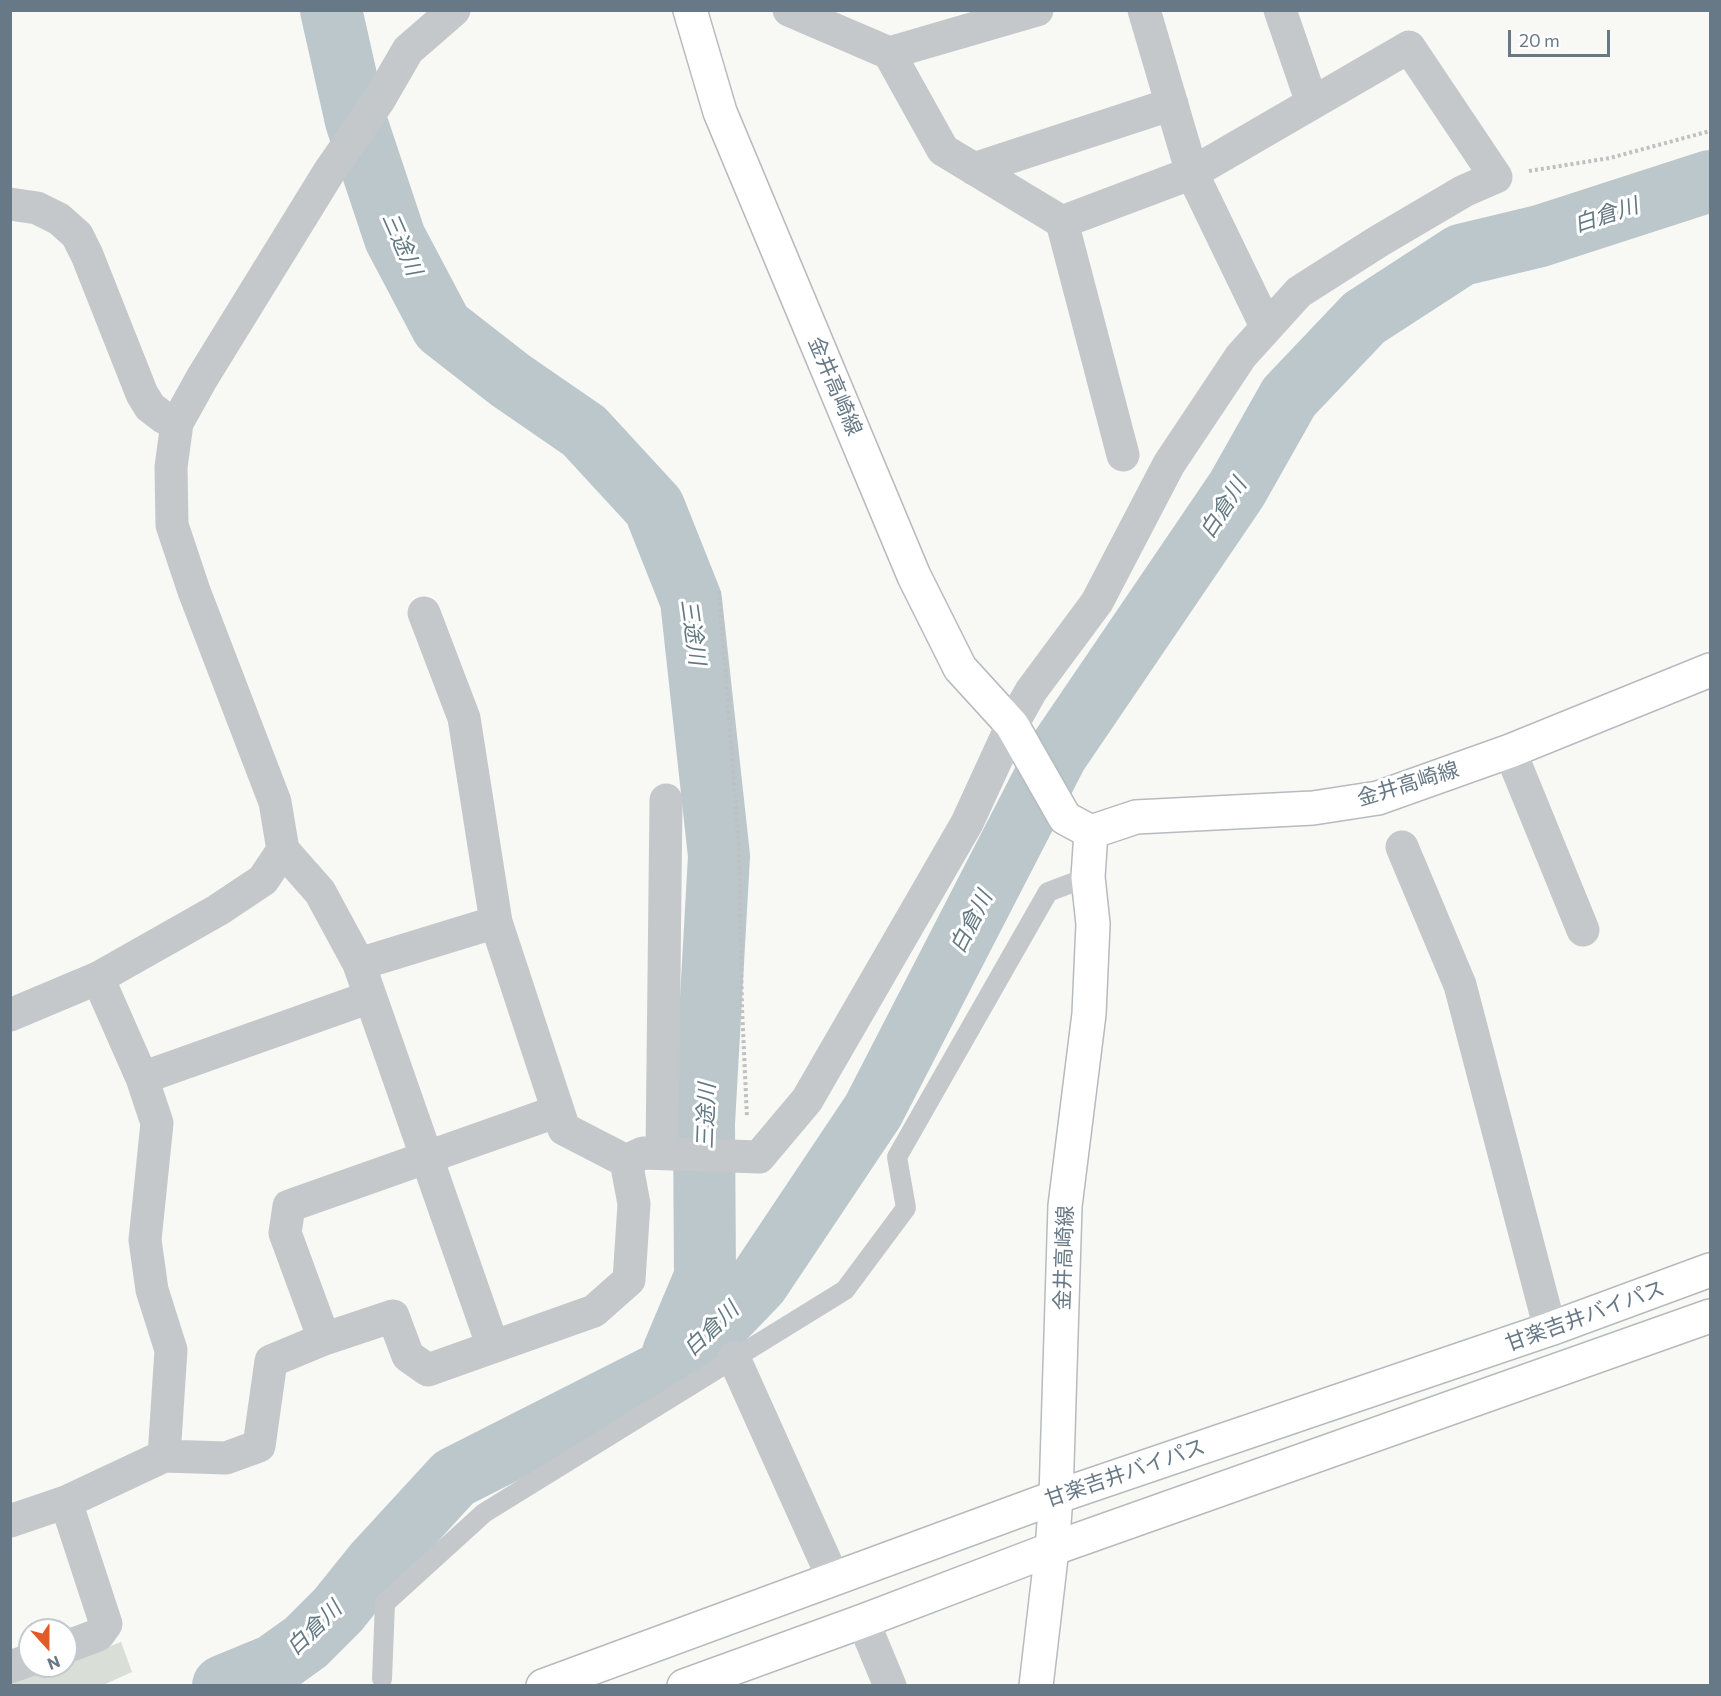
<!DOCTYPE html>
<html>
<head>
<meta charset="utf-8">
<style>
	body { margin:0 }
	#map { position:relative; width:1721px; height:1696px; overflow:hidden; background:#f8f8f5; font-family:Commissioner,sans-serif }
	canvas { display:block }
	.frame { position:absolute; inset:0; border:12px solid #677886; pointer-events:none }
	.north { position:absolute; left:18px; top:1618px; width:60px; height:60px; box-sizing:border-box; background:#fff; border:2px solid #c2c9cf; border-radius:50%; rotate:159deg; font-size:16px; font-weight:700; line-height:24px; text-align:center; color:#677886 }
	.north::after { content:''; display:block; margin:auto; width:21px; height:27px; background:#e45929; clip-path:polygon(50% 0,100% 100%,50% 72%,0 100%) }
	.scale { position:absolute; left:1508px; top:30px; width:102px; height:27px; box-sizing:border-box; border:3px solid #677886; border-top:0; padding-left:8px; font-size:18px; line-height:21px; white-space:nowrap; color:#677886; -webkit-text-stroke:4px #fff; paint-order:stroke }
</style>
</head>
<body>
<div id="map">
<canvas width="1721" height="1696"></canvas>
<div class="frame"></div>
<div class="north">N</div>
<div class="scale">20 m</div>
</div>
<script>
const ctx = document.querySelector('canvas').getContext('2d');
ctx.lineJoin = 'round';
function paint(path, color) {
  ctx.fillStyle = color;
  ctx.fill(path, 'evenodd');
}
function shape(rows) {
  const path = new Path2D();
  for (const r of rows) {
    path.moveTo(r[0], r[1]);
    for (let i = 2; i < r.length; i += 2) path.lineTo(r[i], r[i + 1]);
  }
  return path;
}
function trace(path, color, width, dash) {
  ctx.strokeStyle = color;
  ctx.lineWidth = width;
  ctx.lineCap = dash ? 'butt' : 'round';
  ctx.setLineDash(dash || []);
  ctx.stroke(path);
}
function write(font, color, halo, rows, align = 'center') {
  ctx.font = font + ' Commissioner,"Noto Sans JP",sans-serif';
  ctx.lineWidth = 6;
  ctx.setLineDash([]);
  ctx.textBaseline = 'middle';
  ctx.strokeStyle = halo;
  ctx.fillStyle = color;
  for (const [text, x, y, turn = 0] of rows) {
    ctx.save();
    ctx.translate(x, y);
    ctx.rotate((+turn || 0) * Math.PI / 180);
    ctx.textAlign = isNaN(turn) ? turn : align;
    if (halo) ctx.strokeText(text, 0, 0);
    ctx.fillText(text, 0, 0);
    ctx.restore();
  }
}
paint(shape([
	[121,1642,132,1672,103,1685,11,1686,11,1683,57,1666,66,1666,66,1663]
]), '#d9dfd6');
trace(shape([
	[331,10,356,121,395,238,442,327,510,380,584,431,654,507,691,600,719,856,704,1123,705,1277,673,1353],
	[223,1686,274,1665,306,1642,338,1610,375,1564,454,1478,665,1371,704,1339,758,1283,873,1111,1057,754,1237,489,1289,397,1364,318,1461,255,1540,236,1710,181]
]), '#bbc7cb', 62);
const secondary = shape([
	[690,10,720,112,914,576,960,668,1012,725,1065,818,1091,832,1136,817,1313,808,1378,798,1510,751,1710,670],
	[1036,1686,1052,1549,1056,1497,1065,1206,1089,1014,1093,924,1088,877,1091,832]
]);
const trunk = shape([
	[543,1686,1056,1497,1550,1329,1710,1270],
	[684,1686,863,1621,1052,1549,1710,1316]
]);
trace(secondary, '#b6bbc0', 36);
trace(trunk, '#b7babd', 36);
trace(shape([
	[1529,171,1610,158,1710,131],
	[719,591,739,846,742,1008,747,1118]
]), '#bec0c2', 4, [3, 3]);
trace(shape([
	[382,1679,385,1603,484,1513,845,1290,906,1208,897,1157,1048,892,1088,877]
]), '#c4c8cb', 20);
trace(shape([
	[789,10,889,53,1037,10],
	[1280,10,1312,103],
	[889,53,943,150,1062,222,1123,455],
	[974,169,1172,104],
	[10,204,37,208,59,219,77,235,87,255,142,394,150,407,163,417,177,423],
	[1062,222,1192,173,1144,10],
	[424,613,464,718,496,922,564,1129,626,1161,643,1153,759,1157,807,1100,967,823,1012,725,1031,691,1097,602,1169,464,1241,356,1299,292,1379,241,1464,191,1496,177,1409,47,1192,173,1266,326],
	[1510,751,1583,930],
	[1402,847,1460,985,1550,1329],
	[283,850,320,892,359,964,493,1347],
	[359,964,496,922],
	[142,1078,370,997],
	[558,1111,289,1206,285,1233,324,1339,393,1316,408,1356,428,1370,594,1311,629,1280,634,1204,626,1161],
	[662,1153,666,800],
	[734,1358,833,1578],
	[164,1456,226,1458,259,1446,271,1361,324,1339],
	[10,1521,66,1502,164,1456,171,1350,152,1290,145,1240,157,1123,142,1078,98,978],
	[863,1621,890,1686],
	[66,1647,98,1635,106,1624,66,1502],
	[10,1667,30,1660]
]), '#c4c8cb', 33);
trace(shape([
	[10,1015,98,978,218,910,263,880,283,850,275,802,194,591,172,525,171,467,177,423,202,378,329,172,379,100,408,50,454,10]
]), '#c4c8cb', 33);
trace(secondary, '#fff', 33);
trace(trunk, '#fff', 33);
write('21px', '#677886', '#fff', [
	["金井高崎線",835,386,67],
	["金井高崎線",1408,784,-17],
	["金井高崎線",1064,1258,-88],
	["甘楽吉井バイパス",1585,1316,-20],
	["甘楽吉井バイパス",1125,1473,-19]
]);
write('italic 22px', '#637982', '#fff', [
	["白倉川",1606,215,-18],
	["三途川",402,244,66],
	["白倉川",1223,508,-57],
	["三途川",693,632,82],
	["白倉川",971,922,-63],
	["三途川",706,1116,-88],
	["白倉川",711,1329,-44],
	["白倉川",314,1628,-44]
]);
</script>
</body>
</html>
